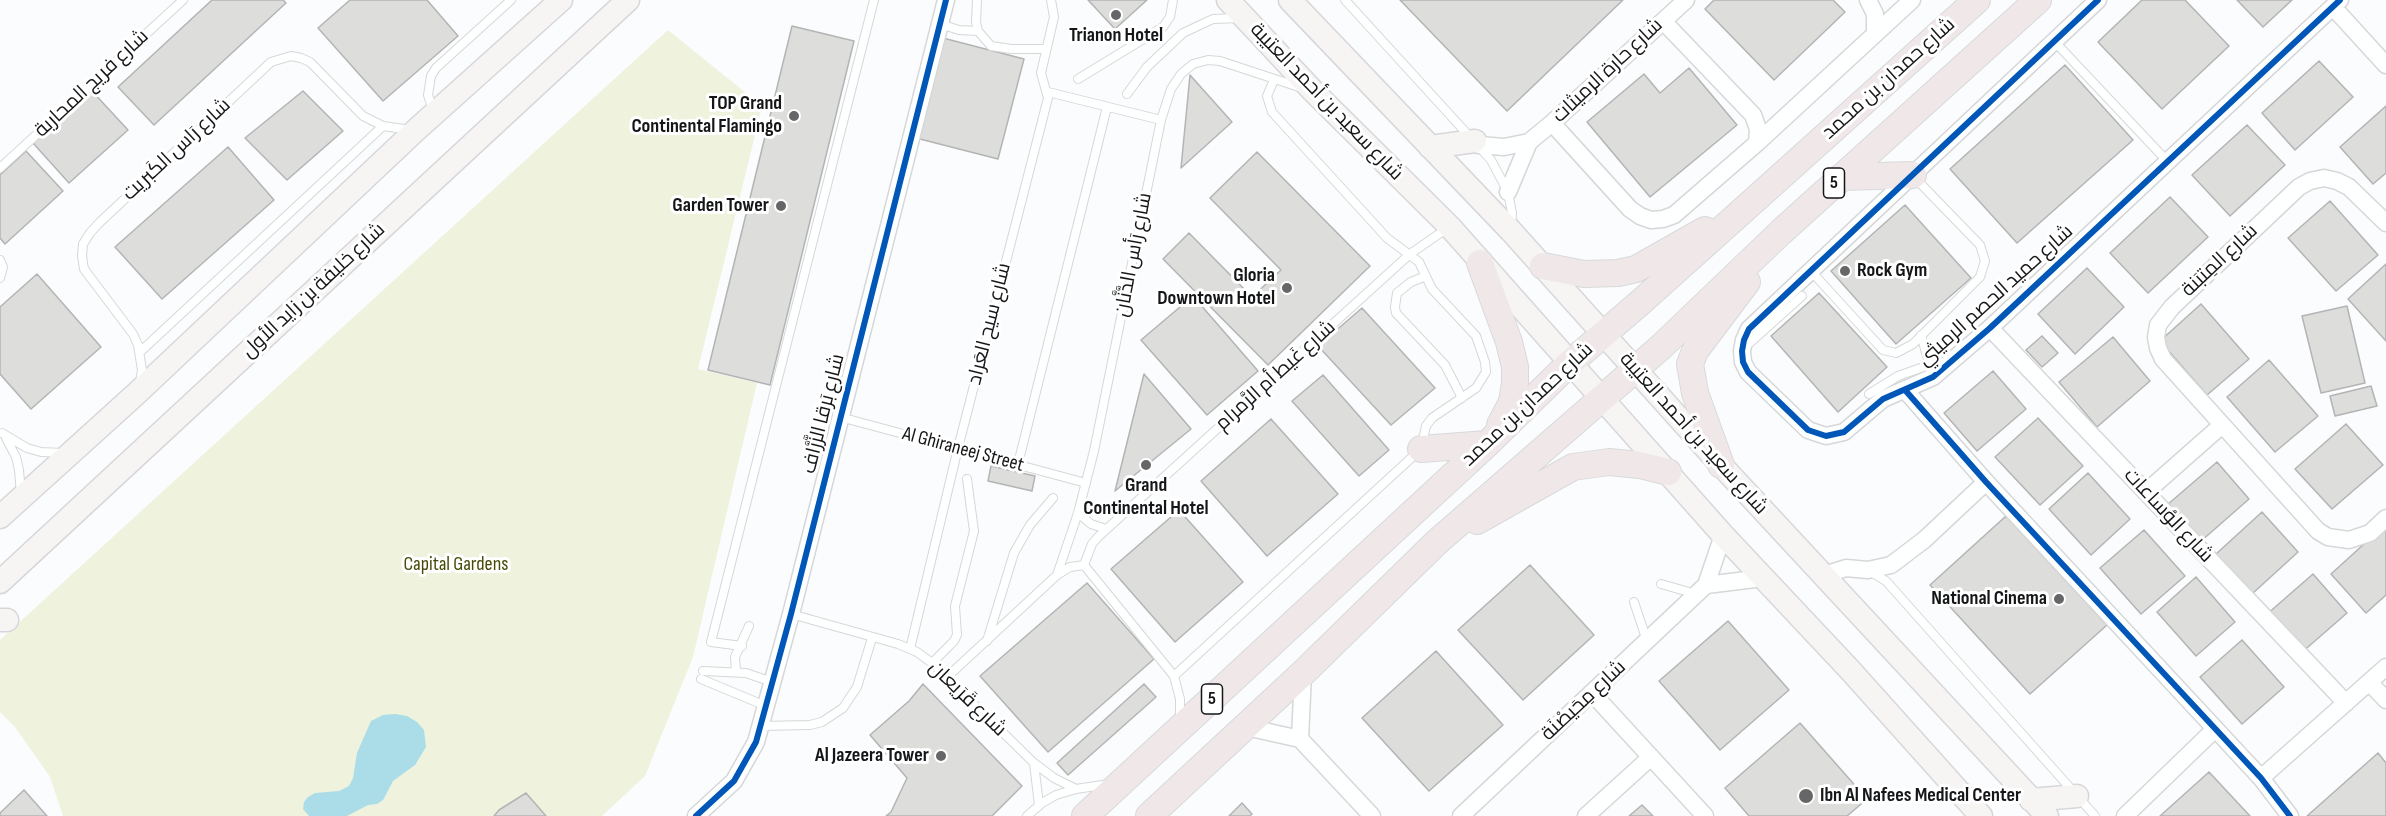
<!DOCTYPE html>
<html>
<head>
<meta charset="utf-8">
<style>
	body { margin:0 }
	canvas { display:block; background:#fbfcfe }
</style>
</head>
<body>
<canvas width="2386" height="816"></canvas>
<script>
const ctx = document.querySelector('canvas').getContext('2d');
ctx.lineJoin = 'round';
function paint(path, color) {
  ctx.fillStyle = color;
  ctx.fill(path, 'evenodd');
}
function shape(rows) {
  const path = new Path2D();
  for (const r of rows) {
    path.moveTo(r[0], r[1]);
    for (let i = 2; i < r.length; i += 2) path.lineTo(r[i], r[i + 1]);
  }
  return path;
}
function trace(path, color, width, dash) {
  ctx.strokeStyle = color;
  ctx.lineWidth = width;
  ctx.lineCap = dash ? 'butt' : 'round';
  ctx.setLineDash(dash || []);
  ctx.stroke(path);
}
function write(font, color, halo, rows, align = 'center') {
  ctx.font = font + ' "Sofia Sans Condensed",Cairo,sans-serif';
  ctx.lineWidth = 6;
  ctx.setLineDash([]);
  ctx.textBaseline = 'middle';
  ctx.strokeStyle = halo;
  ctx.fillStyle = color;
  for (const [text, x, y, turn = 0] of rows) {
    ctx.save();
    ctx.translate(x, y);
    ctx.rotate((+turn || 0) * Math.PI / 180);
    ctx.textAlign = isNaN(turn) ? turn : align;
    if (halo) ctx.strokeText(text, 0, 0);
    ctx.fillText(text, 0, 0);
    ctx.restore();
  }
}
paint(shape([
	[668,30,762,106,698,369,757,383,693,657,645,776,602,816,63,816,50,777,15,727,0,712,0,640]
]), '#eff2dd');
paint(shape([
	[395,714,407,716,417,722,424,730,426,747,415,765,393,781,383,800,377,804,368,805,347,816,309,816,303,809,304,802,308,797,315,793,339,791,349,786,353,778,357,753,371,721,383,715]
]), '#aadde8');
const building = shape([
	[212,0,283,0,286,3,154,125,118,87,212,0],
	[350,0,427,0,458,36,383,101,318,28,350,0],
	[1088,0,1147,0,1115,29,1088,0],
	[1400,0,1623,0,1507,111,1400,0],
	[1714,0,1833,0,1845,12,1774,80,1705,9,1714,0],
	[2142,0,2185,0,2229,46,2162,109,2098,42,2142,0],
	[2237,0,2292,0,2263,27,2237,0],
	[792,26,854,41,770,385,708,370,792,26],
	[943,38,1024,59,998,159,916,138,943,38],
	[2319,61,2353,97,2295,150,2262,113,2319,61],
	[2065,65,2133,140,2017,243,1950,169,2065,65],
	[1689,68,1737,125,1650,197,1587,122,1644,74,1660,93,1689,68],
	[1190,75,1232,122,1181,168,1190,75],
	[91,90,128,130,69,183,33,143,91,90],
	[303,91,343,131,287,180,245,138,303,91],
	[2386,106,2386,173,2373,184,2340,147,2386,106],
	[2247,125,2285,165,2230,216,2192,175,2247,125],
	[228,147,274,200,162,299,115,247,228,147],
	[26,151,63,191,5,244,0,238,0,175,26,151],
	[1257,152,1370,266,1268,365,1163,259,1189,233,1252,297,1281,270,1210,198,1257,152],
	[2170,197,2208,237,2148,293,2110,253,2170,197],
	[2330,201,2378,255,2336,291,2288,238,2330,201],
	[1905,205,1971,278,1896,344,1831,271,1905,205],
	[2386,264,2386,341,2348,299,2386,264],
	[2087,268,2124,307,2075,354,2038,314,2087,268],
	[37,274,101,347,31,409,0,374,0,307,37,274],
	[1819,293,1887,367,1838,412,1771,336,1819,293],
	[1193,296,1258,371,1207,415,1141,340,1193,296],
	[2201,304,2249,359,2207,395,2160,341,2201,304],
	[2347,306,2365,383,2321,393,2302,316,2347,306],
	[1362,308,1435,388,1391,425,1318,346,1362,308],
	[2042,336,2058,353,2042,367,2026,350,2042,336],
	[2113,337,2150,381,2097,427,2059,382,2113,337],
	[2269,360,2318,416,2275,452,2227,397,2269,360],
	[1993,371,2026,409,1977,451,1944,413,1993,371],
	[1144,374,1191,429,1115,491,1144,374],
	[1323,375,1389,450,1359,476,1292,401,1323,375],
	[2371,386,2377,406,2335,416,2330,396,2371,386],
	[2038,418,2083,466,2040,505,1995,457,2038,418],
	[1271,419,1338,494,1267,556,1201,481,1271,419],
	[2346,424,2383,465,2332,509,2295,469,2346,424],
	[2217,462,2249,499,2200,542,2167,505,2217,462],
	[991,466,1035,476,1032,491,988,481,991,466],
	[2088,473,2130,519,2091,555,2049,509,2088,473],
	[1179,510,1243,582,1175,642,1111,569,1179,510],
	[2262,512,2298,552,2252,594,2216,554,2262,512],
	[2006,516,2107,625,2030,694,1930,585,2006,516],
	[2386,524,2386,595,2366,613,2331,574,2386,524],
	[2144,530,2185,576,2141,614,2100,568,2144,530],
	[1530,565,1594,635,1523,700,1458,630,1530,565],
	[2313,574,2347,613,2300,654,2266,615,2313,574],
	[2196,577,2235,622,2196,656,2157,612,2196,577],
	[1087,583,1154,659,1048,752,980,676,1087,583],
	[1728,621,1789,690,1720,750,1659,681,1728,621],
	[2242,640,2284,687,2242,724,2200,677,2242,640],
	[1436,651,1503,725,1429,791,1362,718,1436,651],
	[923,684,1022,786,992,816,886,816,891,812,907,778,870,735,909,701,923,684],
	[1144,684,1156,697,1068,775,1057,763,1144,684],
	[1800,723,1867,799,1847,816,1749,816,1725,788,1800,723],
	[2378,753,2386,763,2386,816,2307,816,2378,753],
	[2209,772,2250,816,2160,816,2209,772],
	[24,790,47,816,0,816,0,813,24,790],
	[526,793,546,816,494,816,499,810,526,793],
	[1242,803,1252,814,1250,816,1229,816,1242,803],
	[1642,805,1653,816,1629,816,1642,805]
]);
paint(building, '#dddddc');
trace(building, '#b4b4b4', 1.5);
const service = shape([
	[977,0,976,22,978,31,991,46,1011,49,1046,49],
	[1345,0,1491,160,1508,192,1512,213,1511,225],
	[940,24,959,30,978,31],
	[2054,41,2168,162],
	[1078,79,1163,27,1170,17,1173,0],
	[1048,92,1161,120],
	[1127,94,1147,67,1183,33,1213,19,1240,18],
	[434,113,428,95,431,76,436,68,511,0],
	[0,168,183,0],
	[0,260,3,267,0,278],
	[1810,270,1883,350,1896,353,1913,344,1980,277,1985,261,1980,245,1915,178],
	[1426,276,1411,282,1397,293,1395,307,1396,313,1445,365,1462,398],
	[1921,335,1931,370],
	[1744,348,1802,296],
	[140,352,383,126],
	[140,383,142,370,138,345,133,334,84,269,82,256,83,244,90,233,99,223,271,62,291,56,301,58,310,62,363,116,383,126,411,130],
	[1869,394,1898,376,1929,365],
	[840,417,1086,483],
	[2,433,27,448,41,452,63,453],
	[6,438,16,457,19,470,21,494],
	[1018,464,1107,107],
	[1078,513,1091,524,1106,529],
	[1084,565,1092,544,1099,536,1410,254,1449,227],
	[1871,572,1886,581,2095,816],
	[1057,575,1078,513,1094,451,1161,120,1171,89,1181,74,1193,64,1208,60,1220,61,1302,88],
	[1661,584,1696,594],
	[1634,602,1647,641],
	[791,614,898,644,917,652,932,663,1034,763,1054,778,1076,789],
	[987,641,1014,553,1030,525,1053,498],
	[742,646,711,642,874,0],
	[910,649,958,448,1048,98,1041,73,1054,17,1051,0],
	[932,663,954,641,957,635,955,606,974,531,967,479],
	[703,671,746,673,772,682],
	[736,671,735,657,749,626],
	[1174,676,1421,449,1426,426,1432,418,1476,388,1486,372,1485,362,1476,336,1432,289,1419,262,1387,238,1272,112,1267,96,1274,80],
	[946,678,1057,575,1070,567,1084,565,1174,676,1180,699,1180,719],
	[701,679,766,706],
	[760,726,810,725,822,722,843,708,857,687,872,638],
	[1034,763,1039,805],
	[1027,816,1042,803,1056,795,1076,789,1109,784]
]);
const minor = shape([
	[1868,0,1875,14,1875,34],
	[2098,0,1749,329,1744,340,1742,351,1743,362,1748,372,1808,430,1826,436,1844,432,1883,399,1933,377,1990,328,2340,0],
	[2333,7,2386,65],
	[1663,21,1753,115,1758,129,1757,143],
	[1552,123,1630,209,1640,216,1651,220,1663,219,1674,215,1757,143,1912,0],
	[1479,145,1504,147,1529,142,1552,123,1686,0],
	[1508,192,1529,142],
	[2386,223,2349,187,2337,181,2324,178,2310,181,2299,187,2172,307,2158,325,2156,337,2158,348,2163,359,2318,531,2328,537,2349,540,2370,533,2386,518],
	[1990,328,2346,703],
	[1905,390,1986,482,2261,778,2290,816],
	[2146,492,2222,425],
	[1824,575,1846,568,1868,570,1891,565,1924,540,1986,482],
	[1706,585,1763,578],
	[2369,682,2386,700],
	[1592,693,1705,816],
	[1246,727,1300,739,1372,816],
	[1300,739,1303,673],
	[2261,778,2386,667],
	[696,816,734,781,756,742,791,614,946,0],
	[1461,816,1706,585,1723,535],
	[1586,816,1651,757],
	[2125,816,2215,729]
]);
const secondary = shape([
	[1228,0,1313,91,1450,227,1723,535,1850,670,1981,816],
	[1290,0,1511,231,1721,465,2047,816],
	[1430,147,1475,141],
	[0,517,136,394,416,130,561,0],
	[0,582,628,0],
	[0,620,7,620],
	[2031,800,2077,796]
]);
const primary = shape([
	[1841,177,1913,175],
	[1480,263,1509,342,1515,367,1515,383,1512,402,1500,425],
	[1543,266,1584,274,1618,273,1636,269,1705,230],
	[1421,449,1487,444],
	[1721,465,1695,393,1690,364,1695,351,1747,282],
	[1477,521,1573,467,1609,462,1640,465,1668,472],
	[1085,816,1487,444,1570,363,1642,301,1977,0],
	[1149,816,1303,673,1437,542,1662,346,1781,232,2038,0]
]);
trace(service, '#d7d7d9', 10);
trace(minor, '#d7d7d9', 19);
trace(secondary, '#d7d7d9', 25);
trace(primary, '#d8d9da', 28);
trace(service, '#feffff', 8);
trace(minor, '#feffff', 16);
trace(secondary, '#f7f4f4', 22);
trace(primary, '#f0e8e8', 26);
trace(shape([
	[2098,0,1749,329,1744,340,1742,351,1743,362,1748,372,1808,430,1826,436,1844,432,1883,399,1933,377,1990,328,2340,0],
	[1905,390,1986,482,2261,778,2290,816],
	[696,816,734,781,756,742,791,614,946,0]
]), '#0057b8', 6);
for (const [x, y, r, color] of [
	[1116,15,6,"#666668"],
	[794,116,6,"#666668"],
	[781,206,6,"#666668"],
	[1845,271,6,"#666668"],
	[1287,288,6,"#666668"],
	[1146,465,6,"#666668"],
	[2059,599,6,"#666668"],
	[941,756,6,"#666668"],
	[1806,796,8,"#666668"]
]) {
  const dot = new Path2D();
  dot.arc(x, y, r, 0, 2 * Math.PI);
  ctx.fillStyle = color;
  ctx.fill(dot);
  trace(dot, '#fff', 2);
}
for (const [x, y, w] of [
	[1834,183,21],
	[1212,699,21]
]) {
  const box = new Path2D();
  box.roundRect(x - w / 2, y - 15, w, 30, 4.5);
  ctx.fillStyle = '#fff';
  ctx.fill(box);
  trace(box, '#151618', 1.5);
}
write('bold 18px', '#151618', null, [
	["5",1834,183],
	["5",1212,699]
]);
write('bold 20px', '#151618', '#fff', [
	["Trianon Hotel",1116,36,"center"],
	["TOP Grand",782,104],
	["Continental Flamingo",782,127],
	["Garden Tower",769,206],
	["Rock Gym",1857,271,"left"],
	["Gloria",1275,276],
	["Downtown Hotel",1275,299],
	["Grand",1146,486,"center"],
	["Continental Hotel",1146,509,"center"],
	["National Cinema",2047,599],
	["Al Jazeera Tower",929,756],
	["Ibn Al Nafees Medical Center",1820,796,"left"]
], 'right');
write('20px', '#151618', '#fff', [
	["شارع حارة الرميثات",1608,71,-43],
	["شارع حمدان بن محمد",1889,79,-42],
	["شارع فريج المحاربة",92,84,-43],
	["شارع سعيد بن أحمد العتيبة",1326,102,46],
	["شارع رَاس الكَبريت",177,150,-43],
	["شارع رَأس الدَّنَّان",1134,255,-79],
	["شارع المِتبَنة",2220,261,-43],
	["شارع خليفة بن زايد الأول",314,291,-43],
	["شارع حميد الحصم الرميثي",1996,296,-42],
	["شارع سيح العَراد",990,324,-76],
	["شارع غَيط أم الرَّمرام",1276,376,-42],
	["شارع حمدان بن محمد",1528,405,-43],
	["شارع بَرقا الزَّرَّاف",824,414,-76],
	["شارع سعيد بن أحمد العتيبة",1693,434,48],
	["Al Ghiraneej Street",963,450,15],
	["شارع الوُساعات",2168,516,47],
	["شارع قَرَيعان",967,699,44],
	["شارع مِحَيصْنَة",1584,701,-43]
]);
write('20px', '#474b07', '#fff', [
	["Capital Gardens",456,565]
]);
</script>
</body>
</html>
